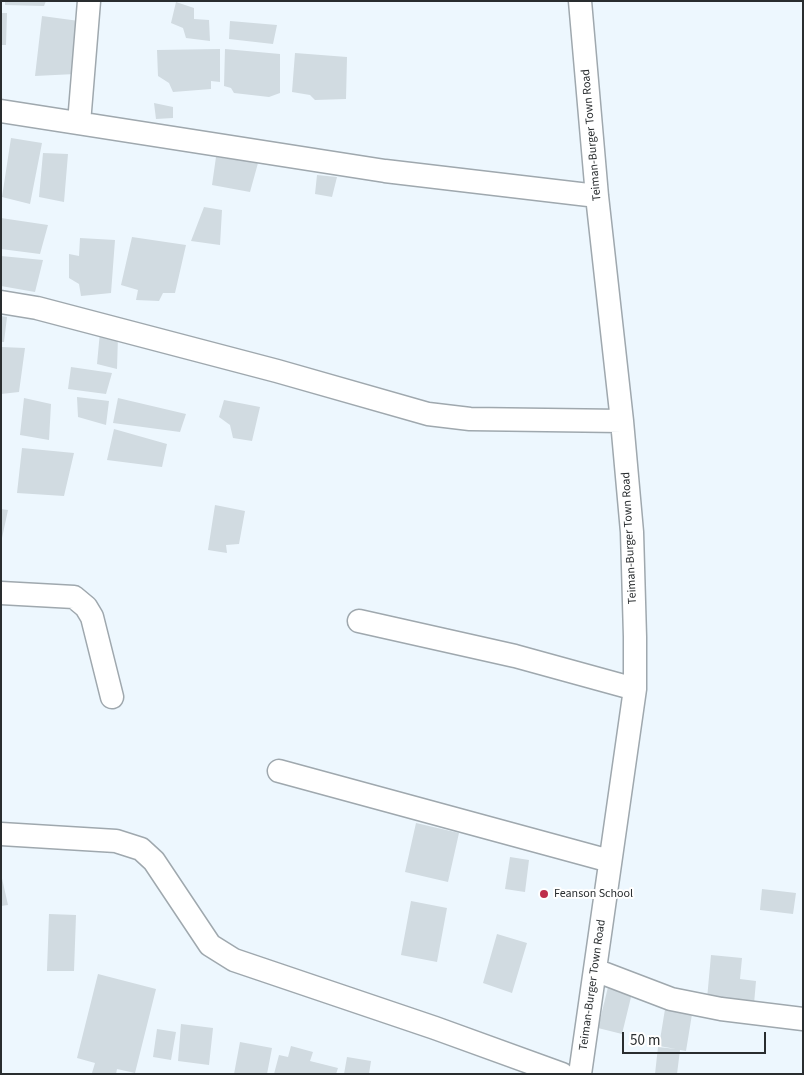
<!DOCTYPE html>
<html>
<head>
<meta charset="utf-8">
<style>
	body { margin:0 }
	#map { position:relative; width:804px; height:1075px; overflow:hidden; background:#edf7fe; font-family:"Source Sans 3",sans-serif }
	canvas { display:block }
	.frame { position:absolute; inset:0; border:2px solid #292d2f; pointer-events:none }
	.scale { position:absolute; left:622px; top:1032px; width:144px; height:22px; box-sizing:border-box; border:2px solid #292d2f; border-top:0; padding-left:6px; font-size:15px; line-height:18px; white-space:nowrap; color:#292d2f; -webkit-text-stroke:4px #fff; paint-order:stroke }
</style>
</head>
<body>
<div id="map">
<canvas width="804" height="1075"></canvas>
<div class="frame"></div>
<div class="scale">50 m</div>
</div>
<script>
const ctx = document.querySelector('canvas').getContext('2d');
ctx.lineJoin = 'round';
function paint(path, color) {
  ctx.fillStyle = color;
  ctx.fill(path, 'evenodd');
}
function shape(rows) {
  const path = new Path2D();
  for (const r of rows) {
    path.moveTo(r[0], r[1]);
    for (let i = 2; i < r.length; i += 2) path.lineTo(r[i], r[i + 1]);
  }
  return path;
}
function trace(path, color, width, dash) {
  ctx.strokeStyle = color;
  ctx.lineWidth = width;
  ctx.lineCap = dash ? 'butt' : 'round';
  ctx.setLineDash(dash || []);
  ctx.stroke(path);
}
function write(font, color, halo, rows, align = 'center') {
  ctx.font = font + ' "Source Sans 3",sans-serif';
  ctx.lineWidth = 4;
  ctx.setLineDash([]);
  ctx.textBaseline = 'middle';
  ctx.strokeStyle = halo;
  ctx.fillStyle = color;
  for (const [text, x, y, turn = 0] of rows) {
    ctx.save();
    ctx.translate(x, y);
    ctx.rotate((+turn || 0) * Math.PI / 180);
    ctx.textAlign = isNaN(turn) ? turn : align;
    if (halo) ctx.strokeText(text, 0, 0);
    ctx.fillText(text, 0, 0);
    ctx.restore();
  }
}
paint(shape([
	[5,1,46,1,44,6,5,5],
	[176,2,194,8,194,19,209,20,210,41,186,38,183,28,171,23],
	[1,13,7,13,6,45,1,45],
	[42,16,79,21,75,74,35,76],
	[230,21,277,25,273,44,229,39],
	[220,49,220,82,211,81,211,89,173,92,169,83,158,76,157,50],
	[225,49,280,54,280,93,269,97,234,93,231,88,224,86],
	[295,53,347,57,346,99,315,100,310,95,292,92],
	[154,103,173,107,173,118,156,119],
	[11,138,42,143,30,204,2,197],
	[43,153,68,154,64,202,39,197],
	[216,157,258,163,250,192,212,185],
	[317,175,337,177,332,197,315,194],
	[204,207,222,210,220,245,191,241],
	[1,218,48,225,40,254,1,249],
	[132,237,186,245,175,293,163,293,159,301,136,300,138,290,121,285],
	[80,238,115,240,111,293,81,296,79,284,69,278,69,254,79,256],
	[1,256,43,260,35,292,1,286],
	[1,316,7,317,4,342,1,342],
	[100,332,118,336,117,369,97,364],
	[1,347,25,348,19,392,1,394],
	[71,367,112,373,106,394,68,389],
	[77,397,109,401,106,425,78,417],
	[24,398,51,404,49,440,20,435],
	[118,398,186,414,180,432,113,423],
	[224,400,260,407,252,441,233,438,230,425,219,417],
	[114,429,167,444,162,467,107,460],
	[22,448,74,453,64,496,17,493],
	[215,505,245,511,239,544,226,545,227,553,208,550],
	[1,509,8,510,2,538,1,538],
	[416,823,459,833,448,882,405,872],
	[510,857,529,860,525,892,505,889],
	[1,874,8,905,1,906],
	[762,889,796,893,793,914,760,910],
	[411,901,447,908,437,962,401,955],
	[49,914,76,915,74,971,47,971],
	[497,934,527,943,512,993,483,983],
	[711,955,742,958,740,979,756,981,754,1004,707,999],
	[98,974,156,989,135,1073,117,1069,116,1074,95,1074,92,1073,95,1063,77,1058],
	[608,987,632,993,622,1034,598,1028],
	[666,1003,693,1008,686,1051,680,1050,677,1074,655,1074,658,1047,676,1049,659,1046],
	[181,1024,213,1028,209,1065,178,1061],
	[157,1029,176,1032,171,1060,153,1057],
	[240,1042,272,1048,267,1074,234,1074],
	[291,1046,313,1052,310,1061,338,1068,336,1074,274,1074,279,1055,288,1057],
	[347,1057,371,1061,369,1074,344,1074]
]), '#d1dbe1');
const minor = shape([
	[580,1,597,196,622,421,632,532,635,637,635,689,580,1074],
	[1,111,385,171,597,196],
	[79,123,89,1],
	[1,302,37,308,277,371,428,414,470,419,622,421],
	[1,593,74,597,86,607,92,617,112,697],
	[359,621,515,656,635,689],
	[279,771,610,861],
	[1,834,116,841,141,849,154,861,210,945,234,960,435,1028,562,1074],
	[595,970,671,999,721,1009,803,1019]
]);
trace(minor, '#9fa8ae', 25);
trace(minor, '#fff', 22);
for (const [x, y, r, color] of [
	[544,894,5,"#be2e4a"]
]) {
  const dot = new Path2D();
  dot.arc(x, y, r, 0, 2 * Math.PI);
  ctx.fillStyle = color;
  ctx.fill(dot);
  trace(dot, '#fff', 2);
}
write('12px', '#292d2f', '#fff', [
	["Teiman-Burger Town Road",592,135,-95],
	["Teiman-Burger Town Road",630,538,-93],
	["Teiman-Burger Town Road",593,985,-82]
]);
write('12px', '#292d2f', '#fff', [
	["Feanson School",554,894]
], 'left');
</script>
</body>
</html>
